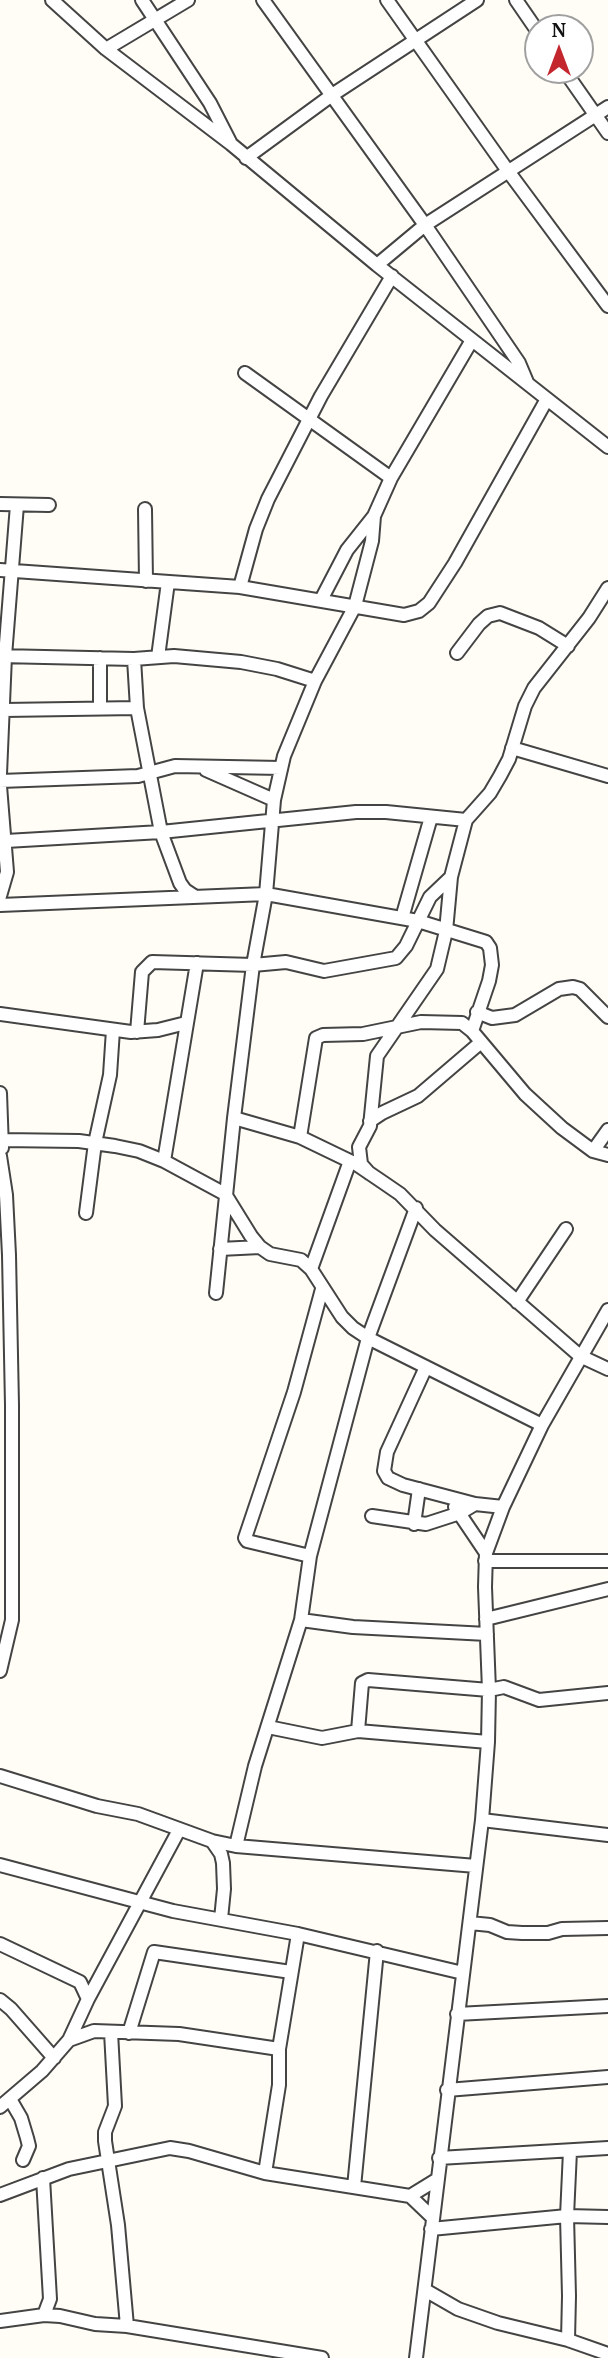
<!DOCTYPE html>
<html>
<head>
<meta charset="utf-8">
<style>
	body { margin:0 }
	#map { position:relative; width:608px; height:2358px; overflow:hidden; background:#fffdf5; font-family:"PT Serif",serif }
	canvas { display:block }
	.north { position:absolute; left:524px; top:14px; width:70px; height:70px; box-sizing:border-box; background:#fff; border:2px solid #a0a0a0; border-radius:50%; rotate:0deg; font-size:19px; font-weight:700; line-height:28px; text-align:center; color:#111 }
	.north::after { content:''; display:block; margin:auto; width:24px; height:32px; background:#c4262e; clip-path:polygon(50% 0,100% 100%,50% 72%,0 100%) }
</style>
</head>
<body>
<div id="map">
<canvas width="608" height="2358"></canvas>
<div class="north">N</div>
</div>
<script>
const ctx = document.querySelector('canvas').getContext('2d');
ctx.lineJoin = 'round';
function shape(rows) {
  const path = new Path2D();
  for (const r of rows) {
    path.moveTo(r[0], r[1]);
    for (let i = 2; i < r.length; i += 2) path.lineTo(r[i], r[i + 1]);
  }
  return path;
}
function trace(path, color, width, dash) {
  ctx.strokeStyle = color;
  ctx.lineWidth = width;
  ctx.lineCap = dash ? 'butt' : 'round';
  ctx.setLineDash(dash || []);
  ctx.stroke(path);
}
const minor = shape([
	[52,0,106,49,231,144,377,265,608,447],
	[142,0,210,103,230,142],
	[263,0,425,225,519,363,527,382],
	[387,0,508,171,608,306],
	[516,0,538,32],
	[106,49,188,0],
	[564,70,608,133],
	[246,158,332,95,477,0],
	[377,265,425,225,608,107],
	[245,373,391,478],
	[0,504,49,505],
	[145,509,146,581],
	[0,570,240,587,404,615,419,611,429,603,455,563,547,399],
	[240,587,256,529,268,499,321,396,392,276],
	[321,600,347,550,374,516,391,478,472,340],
	[457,653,479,624,488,616,500,613,539,628,568,646],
	[0,656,134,659,174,656,241,662,277,669,315,681],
	[158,657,168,582],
	[100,658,100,708],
	[134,659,137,708,161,832,180,883,185,890,194,896],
	[4,710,137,708],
	[512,748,608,776],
	[206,770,274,800],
	[0,774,5,656,17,505],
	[0,781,138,776,175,766,281,768],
	[0,786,7,872,0,896],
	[6,841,161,832,356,812,386,812,466,820],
	[0,905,266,894,418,921,486,942,490,948,492,965,489,981,472,1031,525,1094,562,1128,593,1151,608,1155],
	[402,918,431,817],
	[477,1012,492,1018,515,1015,559,989,573,987,580,989,608,1017],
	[0,1014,131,1032,158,1030,186,1023],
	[137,1032,142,972,152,962,253,965,286,962,324,971,396,958,406,946,430,897,451,877],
	[0,1093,2,1148],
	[234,1118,300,1137,356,1164,384,1183,400,1194,435,1230,580,1356,608,1369],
	[370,1121,382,1113,418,1096,480,1043],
	[300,1137,316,1038,323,1035,363,1034,421,1022,462,1023,472,1031],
	[2,1140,79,1141,115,1146,139,1151,164,1161,225,1194,251,1236,260,1247,270,1254,301,1260,311,1269,342,1317,353,1328,368,1338,542,1425],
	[593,1151,608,1130],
	[0,1156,6,1195,9,1255,12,1405,12,1620,0,1671],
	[164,1161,197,963],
	[369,1173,361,1164,359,1147,370,1126,377,1056,437,969,446,931,451,877,466,820,490,793,500,776,509,759,525,706,534,688,589,618,608,588],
	[86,1213,95,1143,110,1075,113,1030],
	[220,1249,260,1247],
	[311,1269,350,1161],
	[216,1293,234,1118,253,965,266,894,274,800,284,756,315,681,355,606,372,541,374,516],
	[517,1302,566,1229],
	[426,1367,387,1452,384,1471,388,1478,403,1485,475,1504,503,1507],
	[455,1507,486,1553],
	[372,1516,426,1524,460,1513,475,1504],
	[414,1524,419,1489],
	[310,1556,247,1541,245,1538,294,1392,322,1289],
	[485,1561,608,1561],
	[486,1619,608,1589],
	[301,1620,353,1627,487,1634],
	[268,1727,322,1738,358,1731,488,1742],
	[358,1731,362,1683,368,1680,489,1690,504,1687,539,1700,608,1693],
	[0,1776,97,1806,138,1814,212,1841,236,1846,476,1866],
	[482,1820,608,1835],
	[212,1841,221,1854,223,1863,224,1889,221,1919],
	[236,1846,255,1766,301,1620,310,1556,368,1338,416,1208],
	[0,1865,173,1911,298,1934,463,1973],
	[470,1923,490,1925,507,1932,522,1933,548,1933,562,1929,608,1928],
	[0,1944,80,1982,88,1999],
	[0,2000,11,2009,54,2058],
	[457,2014,608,2006],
	[111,2032,115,2106,105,2132,105,2141,118,2225,127,2326],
	[129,2033,154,1952,291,1972],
	[69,2040,94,2031,179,2034,279,2049],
	[447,2090,608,2077],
	[10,2099,21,2118,27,2138,29,2146,23,2160],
	[0,2107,42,2071,69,2040,88,1999,179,1830],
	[439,2158,608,2148],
	[265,2173,279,2085,279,2049,298,1934],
	[43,2178,50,2299,44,2315],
	[354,2187,377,1951],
	[0,2195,69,2169,170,2148,189,2151,265,2173,410,2196,432,2217],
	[410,2196,436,2180],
	[431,2229,567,2216,608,2217],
	[425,2290,458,2309,498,2323,568,2340,608,2354],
	[0,2321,44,2315,60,2316,95,2324,127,2326,322,2358],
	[568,2340,569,2296,567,2216,570,2151],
	[416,2358,482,1820,488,1742,489,1690,485,1587,486,1553,503,1507,542,1425,608,1310]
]);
trace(minor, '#444', 16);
trace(minor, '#fff', 12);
</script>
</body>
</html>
